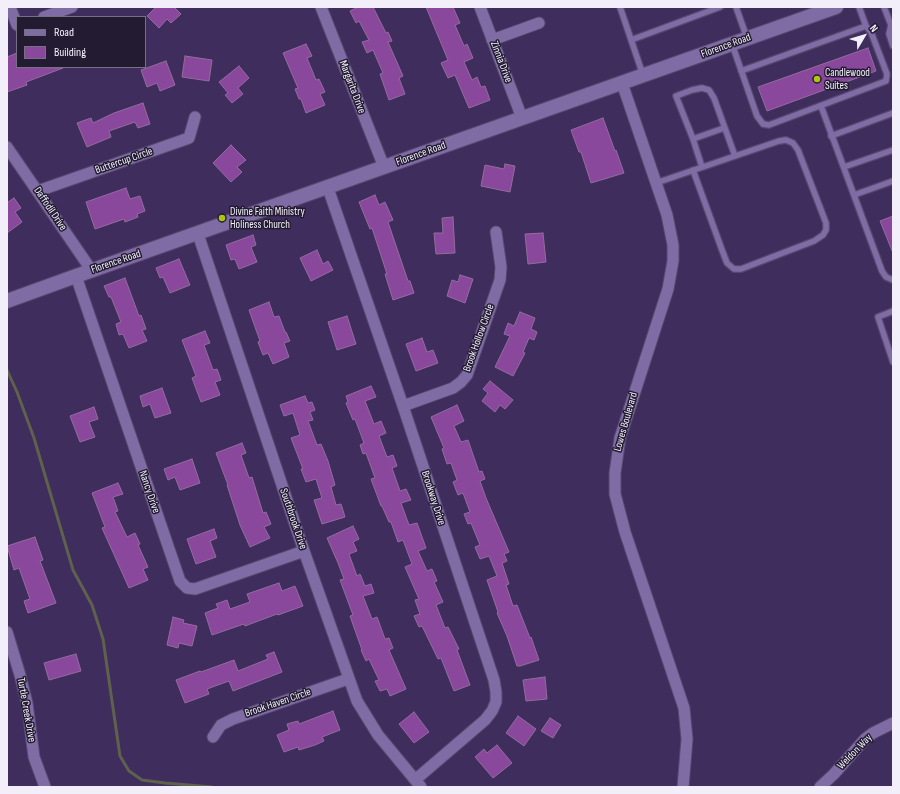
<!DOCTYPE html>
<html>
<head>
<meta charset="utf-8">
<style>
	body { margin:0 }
	#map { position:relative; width:900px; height:794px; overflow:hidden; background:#3f2d5e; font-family:"Sofia Sans Condensed",sans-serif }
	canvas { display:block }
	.frame { position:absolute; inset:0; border:8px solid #f2effb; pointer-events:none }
	.legend { position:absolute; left:16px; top:16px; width:130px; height:52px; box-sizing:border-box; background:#231b31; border:1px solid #767082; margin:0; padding:5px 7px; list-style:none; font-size:12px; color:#f2effb }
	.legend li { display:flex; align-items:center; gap:8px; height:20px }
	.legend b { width:20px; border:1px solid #767082 }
	.north { position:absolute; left:844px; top:16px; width:40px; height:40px; -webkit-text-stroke:3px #231b31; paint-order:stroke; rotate:52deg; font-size:11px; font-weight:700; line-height:16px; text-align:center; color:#f2effb }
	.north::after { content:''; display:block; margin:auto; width:14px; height:18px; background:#f2effb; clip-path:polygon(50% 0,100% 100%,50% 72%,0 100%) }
</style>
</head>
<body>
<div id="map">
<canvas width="900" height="794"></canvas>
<div class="frame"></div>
<ul class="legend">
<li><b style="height:5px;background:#7f6ca4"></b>Road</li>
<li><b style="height:11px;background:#8a489c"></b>Building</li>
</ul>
<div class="north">N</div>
</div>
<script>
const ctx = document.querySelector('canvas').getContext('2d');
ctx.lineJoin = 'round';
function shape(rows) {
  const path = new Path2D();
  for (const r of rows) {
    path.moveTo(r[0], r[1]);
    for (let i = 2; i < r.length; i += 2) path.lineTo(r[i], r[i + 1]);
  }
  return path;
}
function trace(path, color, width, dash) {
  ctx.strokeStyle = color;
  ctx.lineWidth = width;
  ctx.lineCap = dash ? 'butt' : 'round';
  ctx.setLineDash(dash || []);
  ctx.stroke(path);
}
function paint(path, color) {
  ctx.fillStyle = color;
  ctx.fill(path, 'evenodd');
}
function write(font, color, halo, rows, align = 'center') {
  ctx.font = font + ' "Sofia Sans Condensed",sans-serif';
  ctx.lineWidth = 3;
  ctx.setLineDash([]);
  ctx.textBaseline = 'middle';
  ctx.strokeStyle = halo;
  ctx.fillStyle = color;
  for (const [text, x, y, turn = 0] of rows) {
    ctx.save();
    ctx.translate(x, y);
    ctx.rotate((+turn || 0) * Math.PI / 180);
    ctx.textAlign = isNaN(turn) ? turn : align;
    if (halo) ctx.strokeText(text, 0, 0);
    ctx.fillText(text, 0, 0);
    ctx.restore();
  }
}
trace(shape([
	[7,370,17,392,34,438,73,570,92,605,103,639,120,756,129,771,142,780,165,783,212,787]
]), '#5e614b', 3);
const building = shape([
	[156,7,174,7,181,14,171,23,167,19,159,28,147,16,156,7],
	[358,7,373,7,386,33,388,32,392,41,388,42,403,76,399,78,405,94,389,100,380,74,383,73,373,50,367,53,362,42,369,40,359,21,356,23,350,11,358,7],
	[426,7,453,7,460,23,455,25,464,46,467,44,473,58,464,62,472,80,477,77,481,87,485,86,490,100,469,108,455,75,448,78,441,63,448,60,426,7],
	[306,44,312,56,307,58,316,80,319,79,325,92,320,94,325,105,306,113,301,99,299,99,295,89,298,88,283,53,306,44],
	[868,48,876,71,767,111,758,87,868,48],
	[17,53,17,67,63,68,26,82,27,85,7,92,7,57,17,53],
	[185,56,212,60,209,81,182,77,185,56],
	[166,61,175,85,160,91,157,83,147,87,141,70,166,61],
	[239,66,249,78,238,88,243,94,232,103,225,95,228,93,219,82,239,66],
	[143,103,150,124,138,128,135,122,109,131,111,137,87,147,77,123,91,118,93,123,114,113,143,103],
	[603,118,615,151,616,150,624,173,591,183,581,152,579,152,571,130,603,118],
	[231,145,246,160,237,167,242,172,231,182,213,163,231,145],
	[505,164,515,166,510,192,481,186,485,165,504,169,505,164],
	[126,188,130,199,140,196,145,211,137,214,138,217,125,222,124,219,95,229,86,202,126,188],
	[375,195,379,205,385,202,393,220,388,222,408,281,410,281,414,293,393,300,385,274,387,274,372,228,370,229,359,202,375,195],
	[14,198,21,208,15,212,22,222,7,233,7,201,8,202,14,198],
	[893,216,893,253,880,221,893,216],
	[453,217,455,253,436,254,434,233,443,233,442,218,453,217],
	[543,233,546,262,528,264,525,234,543,233],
	[253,235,256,245,251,247,257,262,239,269,235,259,231,260,226,245,253,235],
	[317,250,323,264,328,261,333,270,311,281,300,258,317,250],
	[179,259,190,285,170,293,163,277,160,278,156,268,179,259],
	[460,275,473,279,465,303,447,296,452,280,458,282,460,275],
	[125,278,139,316,141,315,146,329,142,330,147,341,129,348,123,334,119,335,116,324,121,322,111,297,109,297,104,286,125,278],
	[269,302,274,317,279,316,285,332,286,332,290,341,284,343,289,357,273,364,268,353,263,355,258,342,260,341,249,310,269,302],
	[520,312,535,318,531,329,537,332,534,340,529,338,523,352,525,353,513,376,495,367,510,336,504,334,508,323,514,326,520,312],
	[347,316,356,344,337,350,328,322,347,316],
	[205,331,210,343,204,345,213,370,217,369,221,380,215,382,220,395,201,402,192,378,196,376,182,340,205,331],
	[422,338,427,352,433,350,438,363,416,371,406,344,422,338],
	[490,381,513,400,505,409,500,405,495,412,482,401,488,393,483,389,490,381],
	[371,386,376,397,365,401,374,424,381,421,386,433,379,436,387,457,393,455,397,466,392,468,400,491,406,489,411,500,401,503,409,525,417,523,426,548,418,551,427,571,432,569,437,581,434,582,443,602,436,605,445,628,448,627,459,649,457,650,470,685,454,691,441,658,438,659,422,626,419,627,414,616,420,614,415,600,419,599,405,567,412,564,403,540,398,542,391,522,389,522,382,506,381,506,371,479,375,478,366,453,363,454,360,445,364,443,355,419,353,420,346,403,348,402,346,396,371,386],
	[162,388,171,413,155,418,150,404,143,407,140,396,162,388],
	[305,396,308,403,312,402,315,410,310,412,313,420,308,421,317,445,321,444,328,461,335,485,331,487,336,505,341,504,345,517,322,524,314,500,322,498,316,479,306,482,301,469,303,469,291,438,300,435,293,413,284,416,280,405,305,396],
	[457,405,464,421,454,426,461,442,468,440,479,472,482,471,485,479,480,481,486,498,509,552,504,554,507,561,502,563,509,584,506,585,513,606,517,605,530,638,531,637,539,660,520,666,517,666,507,636,497,613,498,612,487,580,497,576,489,556,480,559,475,547,480,545,471,523,468,524,464,514,470,512,463,493,458,495,453,482,457,480,451,463,447,464,442,449,444,448,431,417,457,405],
	[94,407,98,419,89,422,95,437,80,442,70,416,94,407],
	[242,443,246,453,241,455,249,478,252,477,263,513,266,512,271,524,264,527,270,538,250,547,240,525,227,485,228,485,216,453,242,443],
	[192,459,200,483,180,490,175,477,168,480,164,469,192,459],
	[118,483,123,494,113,497,118,511,115,512,127,537,135,533,140,544,138,545,148,567,143,569,148,580,129,588,102,528,105,527,92,493,118,483],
	[353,526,359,539,353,542,357,551,349,554,357,576,360,574,365,586,371,584,374,593,363,596,372,619,377,617,385,639,389,638,393,648,389,650,406,689,390,696,387,689,380,691,375,681,379,680,369,659,366,661,361,650,362,650,350,616,353,615,340,580,344,579,338,563,327,538,353,526],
	[214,529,217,538,210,541,216,557,196,564,187,539,214,529],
	[35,537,43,560,40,561,56,603,28,613,24,601,30,599,19,568,14,570,7,546,35,537],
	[279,583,282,591,295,586,303,606,278,615,277,614,245,626,244,624,212,635,205,613,218,608,216,604,227,600,230,609,250,602,247,594,279,583],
	[173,617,184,620,183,623,197,626,192,646,179,643,178,648,167,645,173,617],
	[274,652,282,672,233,691,229,681,207,689,209,694,185,703,176,680,200,671,201,672,234,660,238,671,268,659,266,655,274,652],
	[76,654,81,671,49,680,44,663,76,654],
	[545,677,547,699,526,701,523,680,545,677],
	[333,711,340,730,322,737,324,741,315,745,299,750,298,747,284,752,277,735,289,730,287,724,298,721,299,724,333,711],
	[414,712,429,732,414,743,399,724,414,712],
	[518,716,536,729,524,746,506,733,518,716],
	[550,718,561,725,553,738,541,731,550,718],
	[497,745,512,763,493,778,475,757,484,749,487,753,497,745]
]);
paint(building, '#8a489c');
trace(building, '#936c9d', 1);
const service = shape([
	[620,7,643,75],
	[736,7,747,38],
	[884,7,891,25,889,34,893,46],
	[631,40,720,7],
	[732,44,757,116,763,124,769,125,886,81,887,74,871,32,866,26,859,7],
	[741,71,866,26],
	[821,106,882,271,886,277,893,280],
	[831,136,893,113],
	[693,139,724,128],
	[702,167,693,139,676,96,692,90,702,88,709,90,714,98,735,156],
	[844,167,893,150],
	[656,183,779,141,786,140,793,143,798,150,826,223,826,230,823,235,814,241,741,269,734,269,727,263,722,250,693,170],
	[854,195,893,181],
	[893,311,878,317,893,362]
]);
const minor = shape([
	[10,7,17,25],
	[321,7,384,167],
	[480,7,522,118],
	[44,17,72,7],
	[492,40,539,23],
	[622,83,667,215,673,245,673,261,668,289,620,438,615,473,615,494,625,532,684,708,687,739,683,787],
	[7,147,92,271],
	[328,188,403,406,494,680,496,692,496,702,492,711,485,720,415,780],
	[38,191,189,138,195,117],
	[198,234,304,551,357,701,378,735,421,787],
	[76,276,180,581,187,588,195,589,304,551],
	[403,406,453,388,461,382,467,375,500,280,501,267,496,232],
	[7,632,20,675,27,703,34,757,45,787],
	[213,737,221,725,233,719,348,679],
	[820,787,834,774,865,739,873,733,893,723]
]);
const tertiary = shape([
	[7,301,76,276,836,7]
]);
trace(service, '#57486e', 8);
trace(minor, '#57486e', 13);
trace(tertiary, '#57486e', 16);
trace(service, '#7f6ca4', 5.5);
trace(minor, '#7f6ca4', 11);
trace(tertiary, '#7f6ca4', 14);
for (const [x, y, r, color] of [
	[817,79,4,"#acc612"],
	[222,218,4,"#acc612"]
]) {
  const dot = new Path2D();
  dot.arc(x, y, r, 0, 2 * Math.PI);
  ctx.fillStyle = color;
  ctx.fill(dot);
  trace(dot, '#231b31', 1.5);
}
write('11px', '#f2effb', '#231b31', [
	["Florence Road",726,46,-20],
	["Zinnia Drive",501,62,69],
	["Margarita Drive",352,87,69],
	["Florence Road",421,154,-20],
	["Buttercup Circle",124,161,-19],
	["Daffodil Drive",50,209,56],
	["Florence Road",116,262,-19],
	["Brook Hollow Circle",479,338,-70],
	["Lowes Boulevard",626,422,-74],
	["Nancy Drive",149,492,71],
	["Brookway Drive",433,498,72],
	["Southbrook Drive",293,519,71],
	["Brook Haven Circle",278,703,-19],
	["Turtle Creek Drive",26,710,80],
	["Weldon Way",855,752,-46]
]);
write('11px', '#f2effb', '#231b31', [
	["Candlewood",825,73],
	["Suites",825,86],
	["Divine Faith Ministry",230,212],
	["Holiness Church",230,225]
], 'left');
</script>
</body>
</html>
